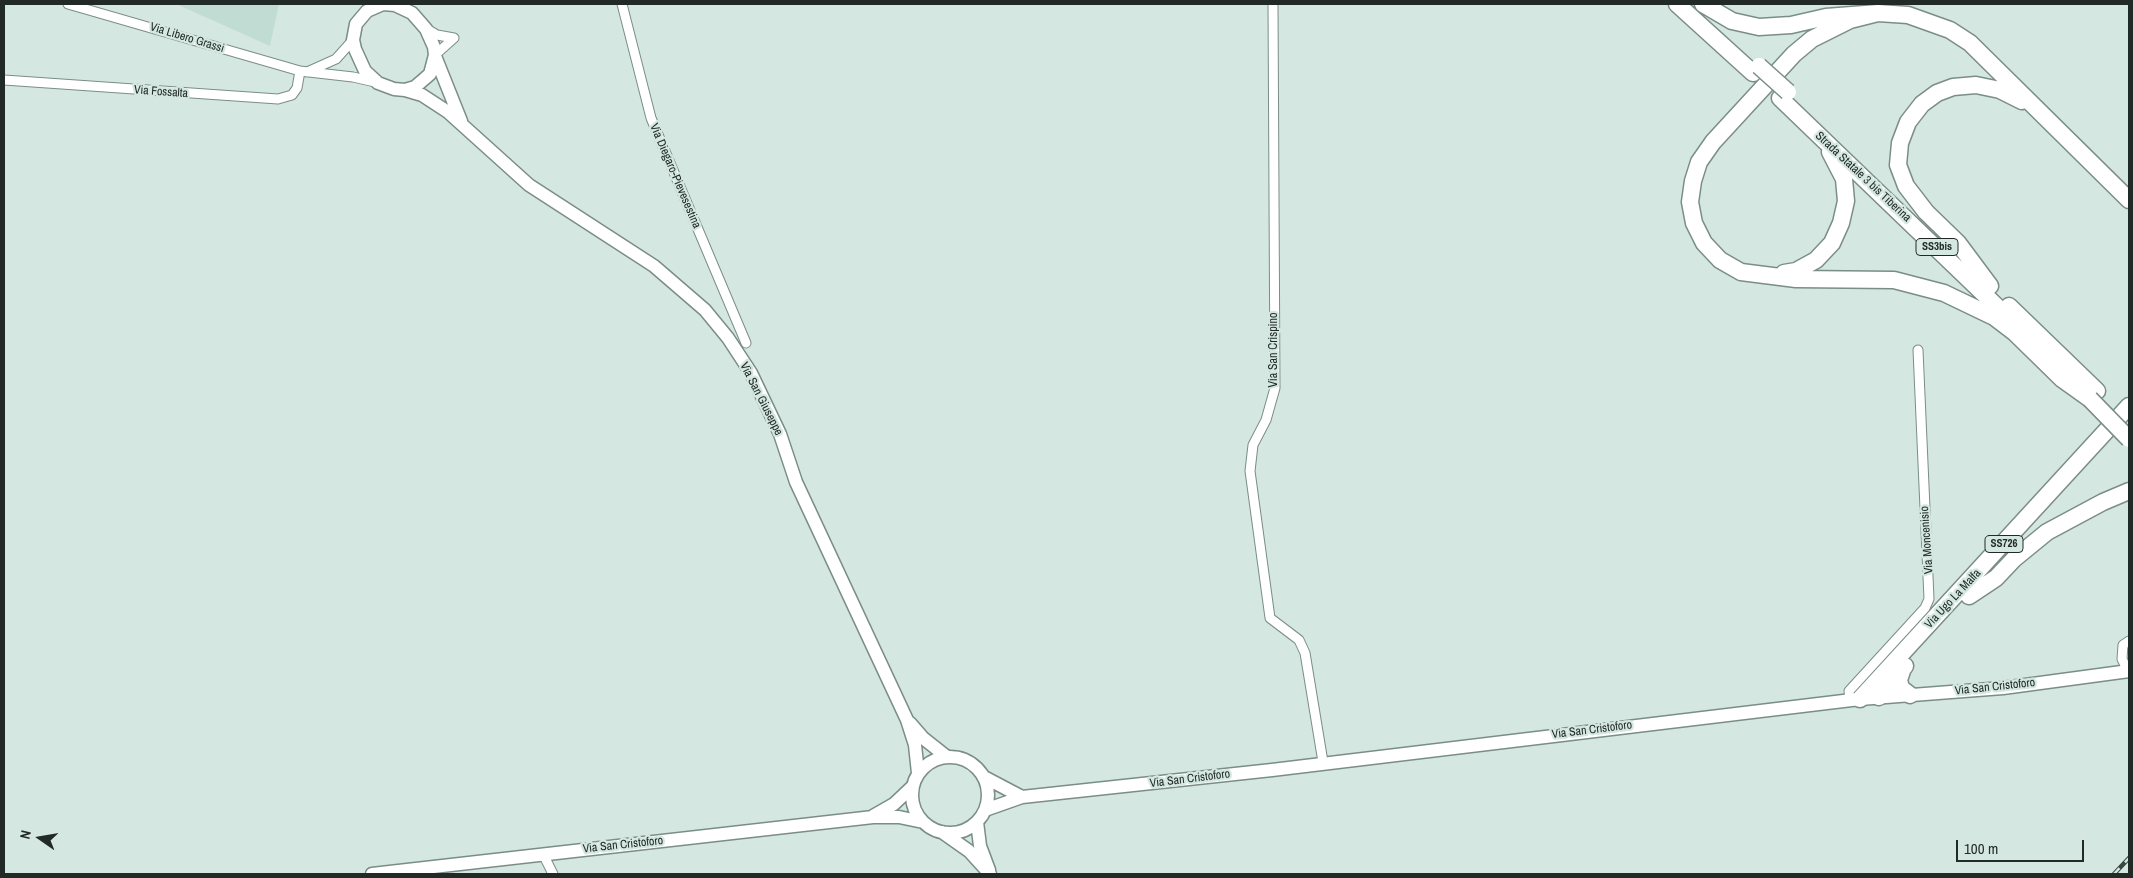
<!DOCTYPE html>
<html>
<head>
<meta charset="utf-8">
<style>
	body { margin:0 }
	#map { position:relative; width:2133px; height:878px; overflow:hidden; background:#d4e7e0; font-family:"Archivo Narrow",sans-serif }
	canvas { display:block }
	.frame { position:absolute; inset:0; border:5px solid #222a27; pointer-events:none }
	.north { position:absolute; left:15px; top:813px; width:50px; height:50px; -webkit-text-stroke:4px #d4e7e0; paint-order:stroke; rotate:283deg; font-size:14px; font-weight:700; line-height:20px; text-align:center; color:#222a27 }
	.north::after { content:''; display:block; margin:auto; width:18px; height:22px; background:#222a27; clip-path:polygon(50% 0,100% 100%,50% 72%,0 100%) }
	.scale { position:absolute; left:1956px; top:840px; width:128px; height:22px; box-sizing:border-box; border:2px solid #222a27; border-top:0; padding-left:6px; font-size:15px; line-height:18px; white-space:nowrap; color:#222a27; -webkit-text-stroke:4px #d4e7e0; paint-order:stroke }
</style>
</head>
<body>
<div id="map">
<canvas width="2133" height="878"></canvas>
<div class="frame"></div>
<div class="north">N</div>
<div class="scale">100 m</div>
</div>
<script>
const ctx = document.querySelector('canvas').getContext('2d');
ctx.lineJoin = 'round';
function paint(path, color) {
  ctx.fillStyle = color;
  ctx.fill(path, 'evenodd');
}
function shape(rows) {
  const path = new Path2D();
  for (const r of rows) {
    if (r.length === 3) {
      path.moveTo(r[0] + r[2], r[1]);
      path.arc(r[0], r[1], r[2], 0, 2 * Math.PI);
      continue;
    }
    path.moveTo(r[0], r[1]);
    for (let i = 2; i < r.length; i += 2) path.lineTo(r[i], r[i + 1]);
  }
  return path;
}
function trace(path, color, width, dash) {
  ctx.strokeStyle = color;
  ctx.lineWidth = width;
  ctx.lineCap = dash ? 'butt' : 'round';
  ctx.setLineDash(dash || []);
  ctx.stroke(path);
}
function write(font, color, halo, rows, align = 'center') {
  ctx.font = font + ' "Archivo Narrow",sans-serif';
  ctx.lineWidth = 4.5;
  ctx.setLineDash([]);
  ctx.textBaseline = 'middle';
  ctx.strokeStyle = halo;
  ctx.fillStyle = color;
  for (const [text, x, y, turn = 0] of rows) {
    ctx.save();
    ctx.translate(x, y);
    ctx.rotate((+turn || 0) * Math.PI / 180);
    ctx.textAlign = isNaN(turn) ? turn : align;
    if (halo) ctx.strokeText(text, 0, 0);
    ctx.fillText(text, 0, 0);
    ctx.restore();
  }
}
paint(shape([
	[176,4,279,4,270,46]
]), '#c1ddd3');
const street = shape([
	[68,4,300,71,353,77,375,82],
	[622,4,651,118,746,343],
	[1273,4,1275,388,1266,420,1253,445,1250,471,1270,618,1299,640,1305,653,1323,762],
	[427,29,437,35,454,38,435,55],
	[307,72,336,59,353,40],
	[4,80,278,99,292,95,297,88,300,71],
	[2128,671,2122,659,2123,645,2129,641],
	[1850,700,1849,691,1925,608,1929,599,1918,350],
	[543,854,553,874]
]);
const secondary = shape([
	[383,4,395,5,412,13,426,29,434,47,435,55,430,74,415,87,405,90,394,89,378,83,365,71,355,49,353,40,356,24,367,11,383,4],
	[435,56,461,121],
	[405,90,422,95,448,112,529,185,654,266,705,310,728,338,751,373,780,434,796,482,907,720,915,745,918,773],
	[910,723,923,738,947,757],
	[950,795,38],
	[984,777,1022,797],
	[985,810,1022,797,1272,770,1860,699,2003,688,2129,671],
	[873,816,894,804,913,786],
	[977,822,980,846,989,870],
	[942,832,969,851,990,874],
	[372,874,873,817,899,817,923,822]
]);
const highway = shape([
	[1677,4,1753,73],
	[1703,4,1732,21,1759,27,1791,25,1826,17,1878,13,1908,15,1950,30,1970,43,2129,200],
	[1878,13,1850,20,1812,39,1794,54,1713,142,1699,162,1693,181,1690,202,1694,223,1704,243,1720,260,1741,272,1796,279,1894,280,1944,293,1994,317,2015,333,2062,379,2090,399],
	[1780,98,2013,322],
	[1784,273,1796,271,1816,260,1832,243,1841,223,1846,201,1844,179,1830,152],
	[1990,286,1958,243,1926,212,1906,186,1898,165,1900,143,1908,122,1922,104,1937,93,1953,87,1976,85,2000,90,2022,101],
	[2009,306,2097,391],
	[1969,596,1996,578,2014,559,2047,532,2103,502,2129,491],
	[1903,668,1899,680,1901,688,1910,695],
	[1879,697,1905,666],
	[1860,699,2129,406]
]);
trace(street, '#7b8d87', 11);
trace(secondary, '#7b8d87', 15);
trace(highway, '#7b8d87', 19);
trace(street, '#fff', 9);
trace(secondary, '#fff', 12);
trace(highway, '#fff', 16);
const rail = shape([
	[2114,874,2129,858]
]);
trace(rail, '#3a4440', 4.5);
trace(rail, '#d4e7e0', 2.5, [8]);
const highwayBridge = shape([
	[1759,66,1788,92],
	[2090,399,2129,439]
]);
trace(highwayBridge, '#7b8d87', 19, []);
trace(highwayBridge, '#fff', 16);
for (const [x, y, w] of [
	[1937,247,42],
	[2004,544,38]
]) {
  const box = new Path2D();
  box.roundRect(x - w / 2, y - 8.5, w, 17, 4);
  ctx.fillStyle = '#d4e7e0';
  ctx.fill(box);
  trace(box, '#222a27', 1);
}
write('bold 11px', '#222a27', null, [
	["SS3bis",1937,247],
	["SS726",2004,544]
]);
write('12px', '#222a27', '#d4e7e0', [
	["Via Libero Grassi",187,38,17],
	["Via Fossalta",161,92,4],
	["Via Diegaro-Pievesestina",675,176,67],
	["Strada Statale 3 bis Tiberina",1863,177,43],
	["Via San Crispino",1274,350,-90],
	["Via San Giuseppe",761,399,63],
	["Via Moncenisio",1927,540,-94],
	["Via Ugo La Malfa",1953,599,-47],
	["Via San Cristoforo",1995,687,-6],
	["Via San Cristoforo",1592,730,-7],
	["Via San Cristoforo",1190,779,-7],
	["Via San Cristoforo",623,845,-6]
]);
</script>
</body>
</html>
